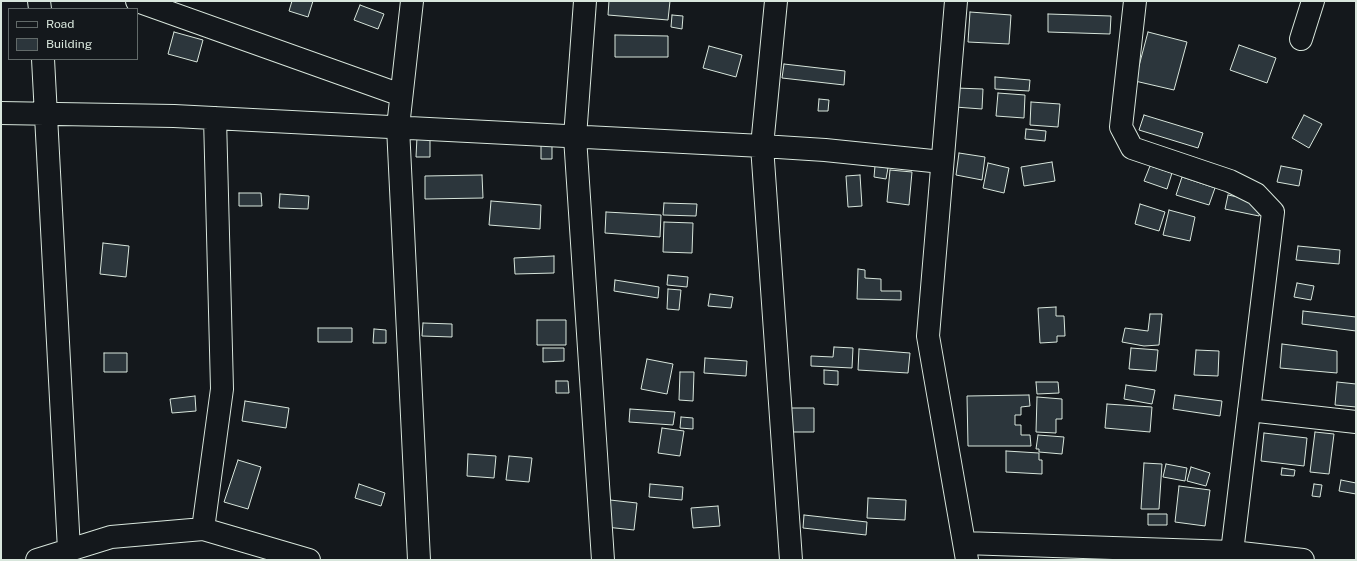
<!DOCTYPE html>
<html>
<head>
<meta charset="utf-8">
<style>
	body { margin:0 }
	#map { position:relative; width:1357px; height:561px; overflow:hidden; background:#14181c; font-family:"Public Sans",sans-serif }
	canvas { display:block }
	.frame { position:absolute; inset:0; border:2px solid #d8e6dc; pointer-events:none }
	.legend { position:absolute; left:8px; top:8px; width:130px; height:52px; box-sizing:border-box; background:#14181c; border:1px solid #626a69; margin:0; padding:5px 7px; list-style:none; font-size:12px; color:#d8e6dc }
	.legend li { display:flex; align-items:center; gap:8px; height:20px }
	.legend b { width:20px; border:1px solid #626a69 }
</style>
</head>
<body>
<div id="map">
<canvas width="1357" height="561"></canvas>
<div class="frame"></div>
<ul class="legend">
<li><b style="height:5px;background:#14181c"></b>Road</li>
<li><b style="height:11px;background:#2c363c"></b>Building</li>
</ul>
</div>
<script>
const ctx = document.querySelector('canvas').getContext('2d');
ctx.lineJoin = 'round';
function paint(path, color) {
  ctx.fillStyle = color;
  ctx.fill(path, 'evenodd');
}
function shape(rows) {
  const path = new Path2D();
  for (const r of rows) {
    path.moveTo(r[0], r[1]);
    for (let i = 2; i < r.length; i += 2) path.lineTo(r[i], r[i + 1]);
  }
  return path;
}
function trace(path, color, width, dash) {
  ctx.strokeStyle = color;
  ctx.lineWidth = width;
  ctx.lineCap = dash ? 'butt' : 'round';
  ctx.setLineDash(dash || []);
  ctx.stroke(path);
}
const building = shape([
	[292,1,313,1,308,17,289,11,292,1],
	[609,1,670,1,668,20,608,15,609,1],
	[360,5,384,14,378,29,354,20,360,5],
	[970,12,1011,15,1009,44,968,42,970,12],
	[1048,14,1111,16,1110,34,1048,32,1048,14],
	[672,15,683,16,682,29,671,27,672,15],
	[174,32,203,40,197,62,168,54,174,32],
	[1148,32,1187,42,1174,90,1135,81,1148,32],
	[615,35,668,36,668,57,615,57,615,35],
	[1239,45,1276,58,1267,83,1230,70,1239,45],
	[709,46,742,55,736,77,703,68,709,46],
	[784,64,845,71,844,85,782,78,784,64],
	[995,77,1030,80,1029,91,995,89,995,77],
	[956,88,983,89,982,109,955,107,956,88],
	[998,93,1025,95,1024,118,996,116,998,93],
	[819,99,829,100,828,111,818,111,819,99],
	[1031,102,1060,104,1058,127,1030,125,1031,102],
	[1144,115,1203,133,1198,148,1139,130,1144,115],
	[1304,115,1322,124,1309,148,1292,138,1304,115],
	[1026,129,1046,131,1045,141,1025,139,1026,129],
	[417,137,430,138,430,157,416,157,417,137],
	[552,141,552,159,541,159,541,142,552,141],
	[959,153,985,157,982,180,956,175,959,153],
	[1052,162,1055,181,1024,186,1021,167,1052,162],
	[988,163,1009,168,1004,193,983,188,988,163],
	[875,166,888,168,886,179,874,177,875,166],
	[1150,166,1172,173,1167,189,1144,181,1150,166],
	[1281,166,1302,170,1299,186,1277,182,1281,166],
	[890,170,912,172,909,205,887,202,890,170],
	[482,175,483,198,425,199,425,176,482,175],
	[860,175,862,206,848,207,846,176,860,175],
	[1182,177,1215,188,1209,205,1176,195,1182,177],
	[239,193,261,193,262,206,239,206,239,193],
	[280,194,309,196,308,209,279,208,280,194],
	[1228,195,1262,202,1259,216,1225,209,1228,195],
	[491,201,541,205,540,229,489,225,491,201],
	[664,203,697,204,696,216,663,215,664,203],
	[1140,204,1165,212,1159,231,1135,224,1140,204],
	[1169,210,1195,217,1190,241,1163,235,1169,210],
	[606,212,661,215,660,237,605,233,606,212],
	[664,222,693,223,692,253,663,252,664,222],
	[103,243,129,246,126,277,100,274,103,243],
	[1298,246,1340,250,1339,264,1296,260,1298,246],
	[554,256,554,273,515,274,514,258,554,256],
	[858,269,865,270,865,278,881,279,881,291,901,291,901,300,857,299,858,269],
	[668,275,688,277,687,287,667,285,668,275],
	[615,280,659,287,658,298,614,291,615,280],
	[1297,283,1314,286,1311,300,1294,297,1297,283],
	[668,289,681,290,679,310,667,309,668,289],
	[710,294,733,297,731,308,708,306,710,294],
	[1056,307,1056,316,1064,316,1065,336,1057,336,1057,342,1040,343,1038,308,1056,307],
	[1303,311,1356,317,1356,331,1302,324,1303,311],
	[1150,314,1162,314,1159,345,1144,346,1122,342,1125,328,1148,331,1150,314],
	[537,320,566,320,566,345,537,345,537,320],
	[423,323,452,324,452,337,422,336,423,323],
	[318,328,352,328,352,342,318,342,318,328],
	[374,329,386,330,386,343,373,343,374,329],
	[1282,344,1337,351,1337,373,1280,368,1282,344],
	[834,347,853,348,852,368,811,366,811,356,833,357,834,347],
	[543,348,564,348,564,361,543,362,543,348],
	[1131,348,1158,350,1156,371,1129,369,1131,348],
	[859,349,910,353,908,373,858,370,859,349],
	[1196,350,1219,351,1218,376,1194,375,1196,350],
	[104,353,127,353,127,372,104,372,104,353],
	[705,358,747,361,746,376,704,373,705,358],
	[647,359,673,364,667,394,641,389,647,359],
	[824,370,838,371,838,385,824,384,824,370],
	[680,372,694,372,693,401,679,400,680,372],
	[556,381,568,381,569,393,556,393,556,381],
	[1036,382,1058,382,1059,393,1037,394,1036,382],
	[1337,382,1356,384,1356,407,1335,405,1337,382],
	[1126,385,1155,390,1152,404,1124,399,1126,385],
	[1029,395,1030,406,1021,407,1021,415,1015,415,1015,425,1021,425,1021,435,1030,435,1031,446,968,446,967,396,1029,395],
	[1175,395,1222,401,1220,416,1173,409,1175,395],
	[195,396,196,411,172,413,170,399,195,396],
	[1037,397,1062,399,1062,419,1056,419,1056,433,1036,432,1037,397],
	[245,401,289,408,286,428,242,421,245,401],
	[1107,404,1152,407,1150,432,1105,428,1107,404],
	[790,408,814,408,814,432,790,432,790,408],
	[630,409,675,412,673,425,629,422,630,409],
	[681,417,693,418,693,429,680,428,681,417],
	[662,428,684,431,680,456,658,453,662,428],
	[1315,432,1334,434,1329,474,1310,472,1315,432],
	[1264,433,1307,438,1304,466,1261,461,1264,433],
	[1038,435,1064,437,1062,454,1039,452,1039,449,1036,449,1038,435],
	[1006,451,1039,453,1039,460,1042,460,1042,474,1006,472,1006,451],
	[468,454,496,456,494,478,467,476,468,454],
	[509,456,532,458,529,482,506,480,509,456],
	[238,460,261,467,248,509,224,502,238,460],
	[1144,463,1162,464,1159,509,1141,509,1144,463],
	[1166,464,1187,468,1185,481,1163,477,1166,464],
	[1191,467,1210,473,1206,486,1187,481,1191,467],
	[1282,468,1295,470,1294,476,1281,475,1282,468],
	[1341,480,1356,483,1356,494,1339,491,1341,480],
	[359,484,385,493,381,506,355,498,359,484],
	[650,484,683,487,682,500,649,497,650,484],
	[1314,484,1322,485,1320,497,1312,496,1314,484],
	[1179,486,1210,490,1205,526,1175,522,1179,486],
	[868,498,906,500,905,520,867,518,868,498],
	[610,500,637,503,634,530,606,527,610,500],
	[718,506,720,526,693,528,691,508,718,506],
	[1148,514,1167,514,1167,525,1148,525,1148,514],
	[804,515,867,522,866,535,803,528,804,515]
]);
paint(building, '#2c363c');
trace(building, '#d8e6dc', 1);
const minor = shape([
	[39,1,40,9],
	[137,1,401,95],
	[412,1,398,127,419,560],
	[585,1,575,137,603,560],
	[776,1,762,146,791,560],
	[956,1,928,336,967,560],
	[1135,1,1121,127,1132,148,1230,181,1256,194,1273,212,1232,552],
	[1301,39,1313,1],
	[43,59,69,550],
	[1,113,174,116,762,146,825,150,942,162],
	[1249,410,1356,422],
	[203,529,222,389,215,118],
	[964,543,1232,552,1303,560],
	[37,560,111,537,203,529,309,560]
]);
trace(minor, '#d8e6dc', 24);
trace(minor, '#14181c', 22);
</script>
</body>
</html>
